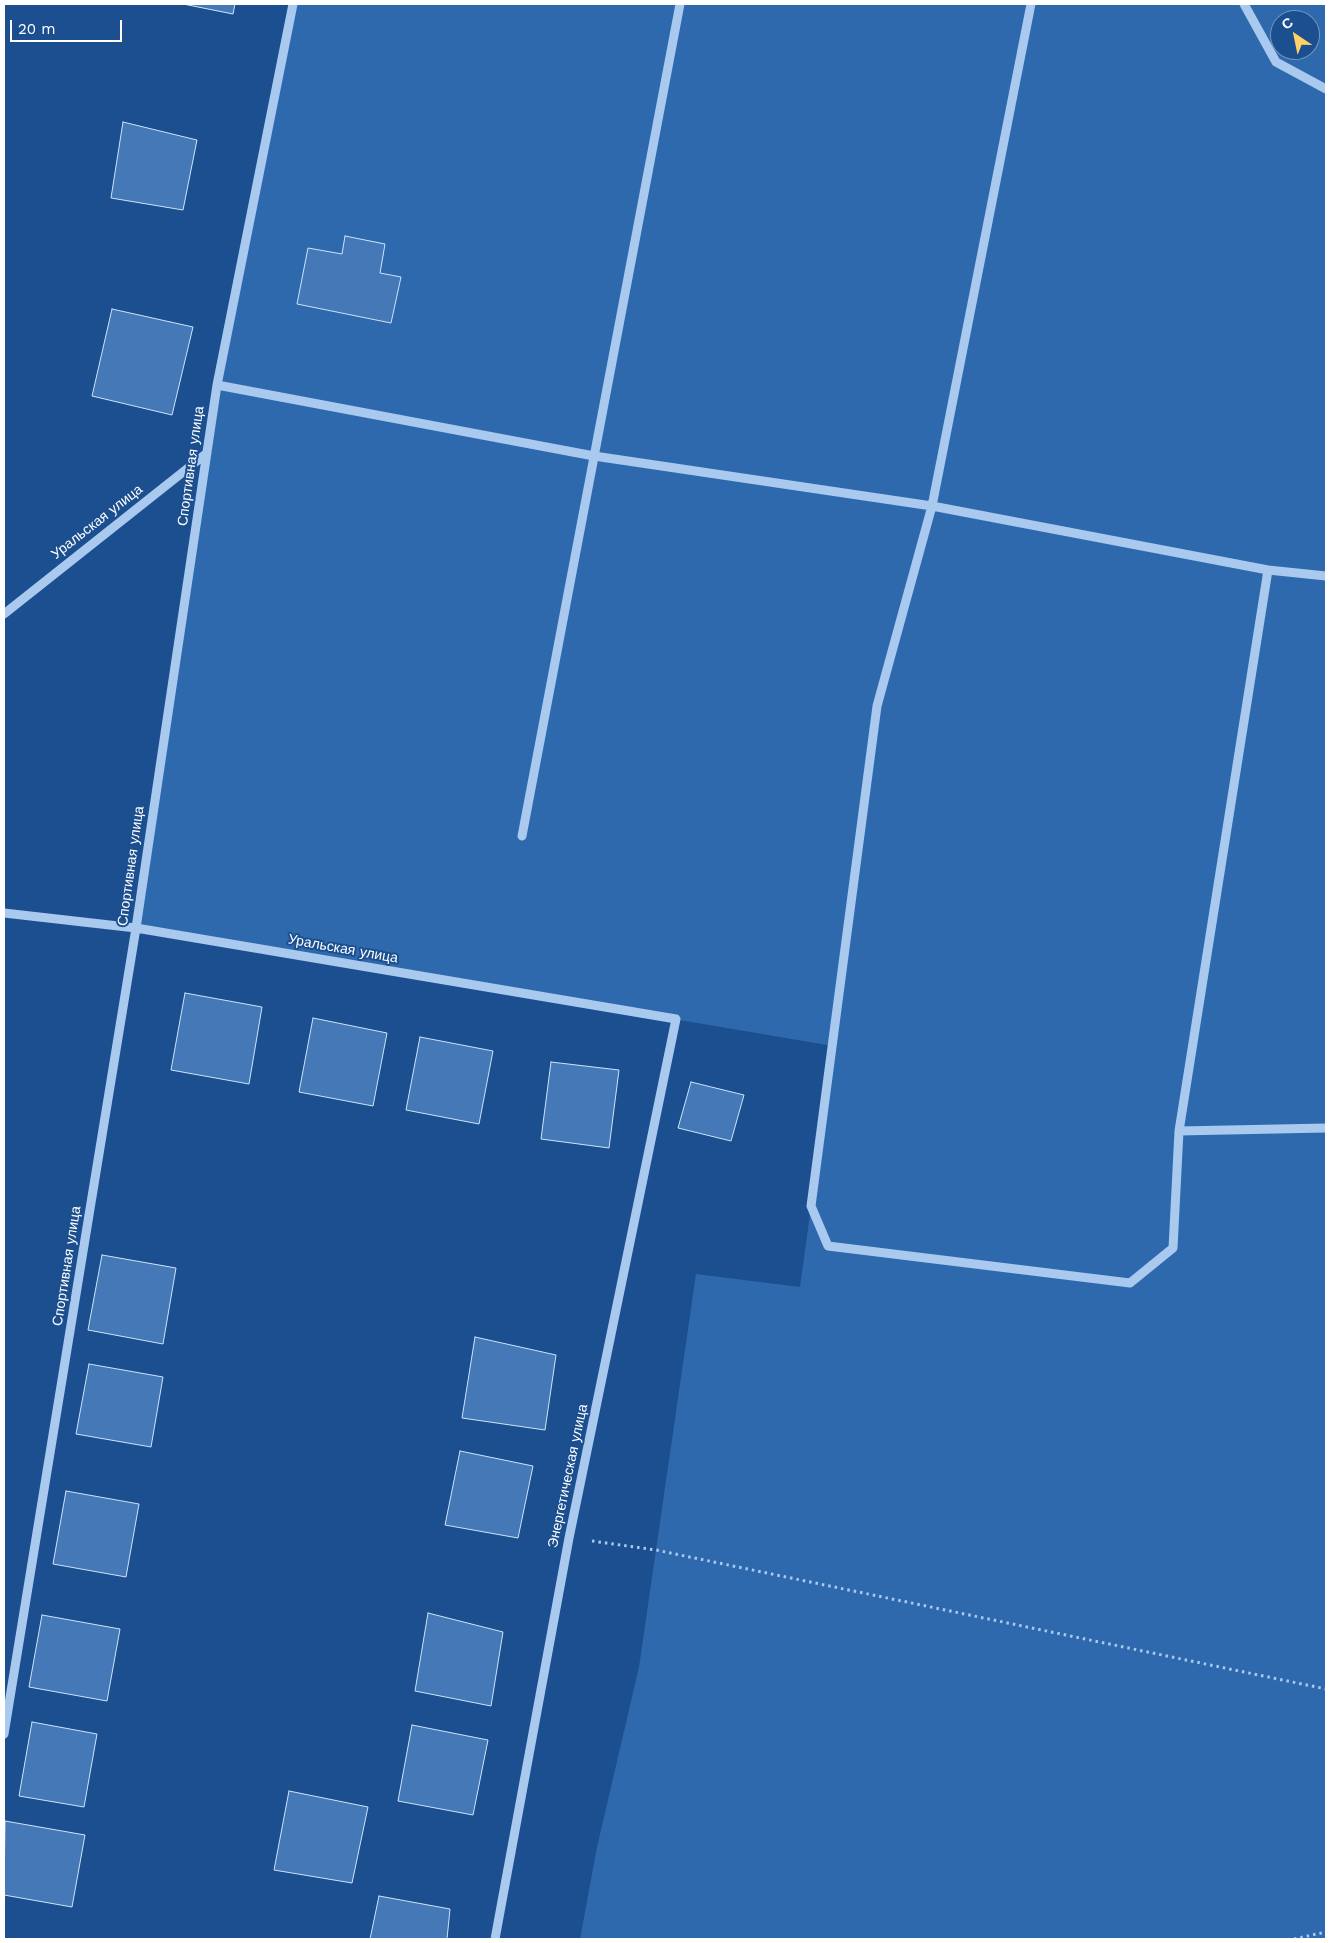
<!DOCTYPE html>
<html>
<head>
<meta charset="utf-8">
<style>
	body { margin:0 }
	#map { position:relative; width:1330px; height:1943px; overflow:hidden; background:#1b4f8f; font-family:"Work Sans",sans-serif }
	canvas { display:block }
	.frame { position:absolute; inset:0; border:5px solid #fff; pointer-events:none }
	.north { position:absolute; left:1270px; top:10px; width:50px; height:50px; box-sizing:border-box; background:#1b4f8f; border:1px solid #7695bc; border-radius:50%; rotate:326deg; font-size:14px; font-weight:700; line-height:20px; text-align:center; color:#fff }
	.north::after { content:''; display:block; margin:auto; width:18px; height:22px; background:#ffd166; clip-path:polygon(50% 0,100% 100%,50% 72%,0 100%) }
	.scale { position:absolute; left:10px; top:20px; width:112px; height:22px; box-sizing:border-box; border:2px solid #fff; border-top:0; padding-left:6px; font-size:15px; line-height:18px; white-space:nowrap; color:#fff; -webkit-text-stroke:4px #1b4f8f; paint-order:stroke }
</style>
</head>
<body>
<div id="map">
<canvas width="1330" height="1943"></canvas>
<div class="frame"></div>
<div class="north">С</div>
<div class="scale">20 m</div>
</div>
<script>
const ctx = document.querySelector('canvas').getContext('2d');
ctx.lineJoin = 'round';
function paint(path, color) {
  ctx.fillStyle = color;
  ctx.fill(path, 'evenodd');
}
function shape(rows) {
  const path = new Path2D();
  for (const r of rows) {
    path.moveTo(r[0], r[1]);
    for (let i = 2; i < r.length; i += 2) path.lineTo(r[i], r[i + 1]);
  }
  return path;
}
function trace(path, color, width, dash) {
  ctx.strokeStyle = color;
  ctx.lineWidth = width;
  ctx.lineCap = dash ? 'butt' : 'round';
  ctx.setLineDash(dash || []);
  ctx.stroke(path);
}
function write(font, color, halo, rows, align = 'center') {
  ctx.font = font + ' "Work Sans",sans-serif';
  ctx.lineWidth = 4;
  ctx.setLineDash([]);
  ctx.textBaseline = 'middle';
  ctx.strokeStyle = halo;
  ctx.fillStyle = color;
  for (const [text, x, y, turn = 0] of rows) {
    ctx.save();
    ctx.translate(x, y);
    ctx.rotate((+turn || 0) * Math.PI / 180);
    ctx.textAlign = isNaN(turn) ? turn : align;
    if (halo) ctx.strokeText(text, 0, 0);
    ctx.fillText(text, 0, 0);
    ctx.restore();
  }
}
paint(shape([
	[293,4,1326,4,1326,1939,580,1939,597,1847,639,1667,696,1274,800,1287,833,1046,136,928,217,385],
	[1280,20,1310,20,1310,50,1280,50]
]), '#2e69ad');
const building = shape([
	[183,4,235,4,233,14,183,4],
	[123,122,197,140,183,210,111,198,123,122],
	[345,236,385,244,380,273,401,277,391,323,297,304,308,248,342,254,345,236],
	[112,309,193,327,172,415,92,396,112,309],
	[185,993,262,1007,249,1084,171,1070,185,993],
	[313,1018,387,1033,373,1106,299,1092,313,1018],
	[420,1037,493,1051,479,1124,406,1110,420,1037],
	[551,1062,619,1070,609,1148,541,1139,551,1062],
	[691,1082,744,1095,731,1141,678,1128,691,1082],
	[102,1255,176,1268,163,1344,88,1330,102,1255],
	[475,1337,556,1355,545,1430,462,1418,475,1337],
	[89,1364,163,1377,151,1447,76,1434,89,1364],
	[460,1451,533,1466,518,1538,445,1525,460,1451],
	[66,1491,139,1504,126,1577,53,1564,66,1491],
	[428,1613,503,1632,491,1706,415,1691,428,1613],
	[42,1615,120,1629,107,1701,29,1687,42,1615],
	[32,1722,97,1734,84,1807,19,1796,32,1722],
	[412,1725,488,1740,473,1815,398,1801,412,1725],
	[289,1791,368,1807,352,1883,274,1870,289,1791],
	[5,1821,85,1835,72,1907,4,1895,5,1821],
	[379,1896,450,1909,447,1939,370,1939,379,1896]
]);
paint(building, '#4478b7');
trace(building, '#cfe3fa', 1);
trace(shape([
	[592,1541,656,1550,1326,1689],
	[1294,1939,1326,1932]
]), '#a9c9ee', 3, [2.5, 4]);
trace(shape([
	[1031,4,932,506,877,706,811,1206,828,1246,1130,1283,1173,1248,1179,1131,1268,570],
	[1244,4,1276,62,1326,89],
	[217,385,594,456,932,506,1268,570,1326,576],
	[4,614,207,453],
	[522,836,680,4],
	[4,913,136,928,676,1019,569,1538,495,1939],
	[1179,1131,1326,1128],
	[4,1734,136,928,217,385,293,4]
]), '#a9c9ee', 9);
write('14px', '#fff', '#1b4f8f', [
	["Спортивная улица",191,466,-82],
	["Уральская улица",97,522,-38],
	["Спортивная улица",131,866,-82],
	["Уральская улица",343,949,10],
	["Спортивная улица",67,1266,-81],
	["Энергетическая улица",568,1476,-78]
]);
</script>
</body>
</html>
